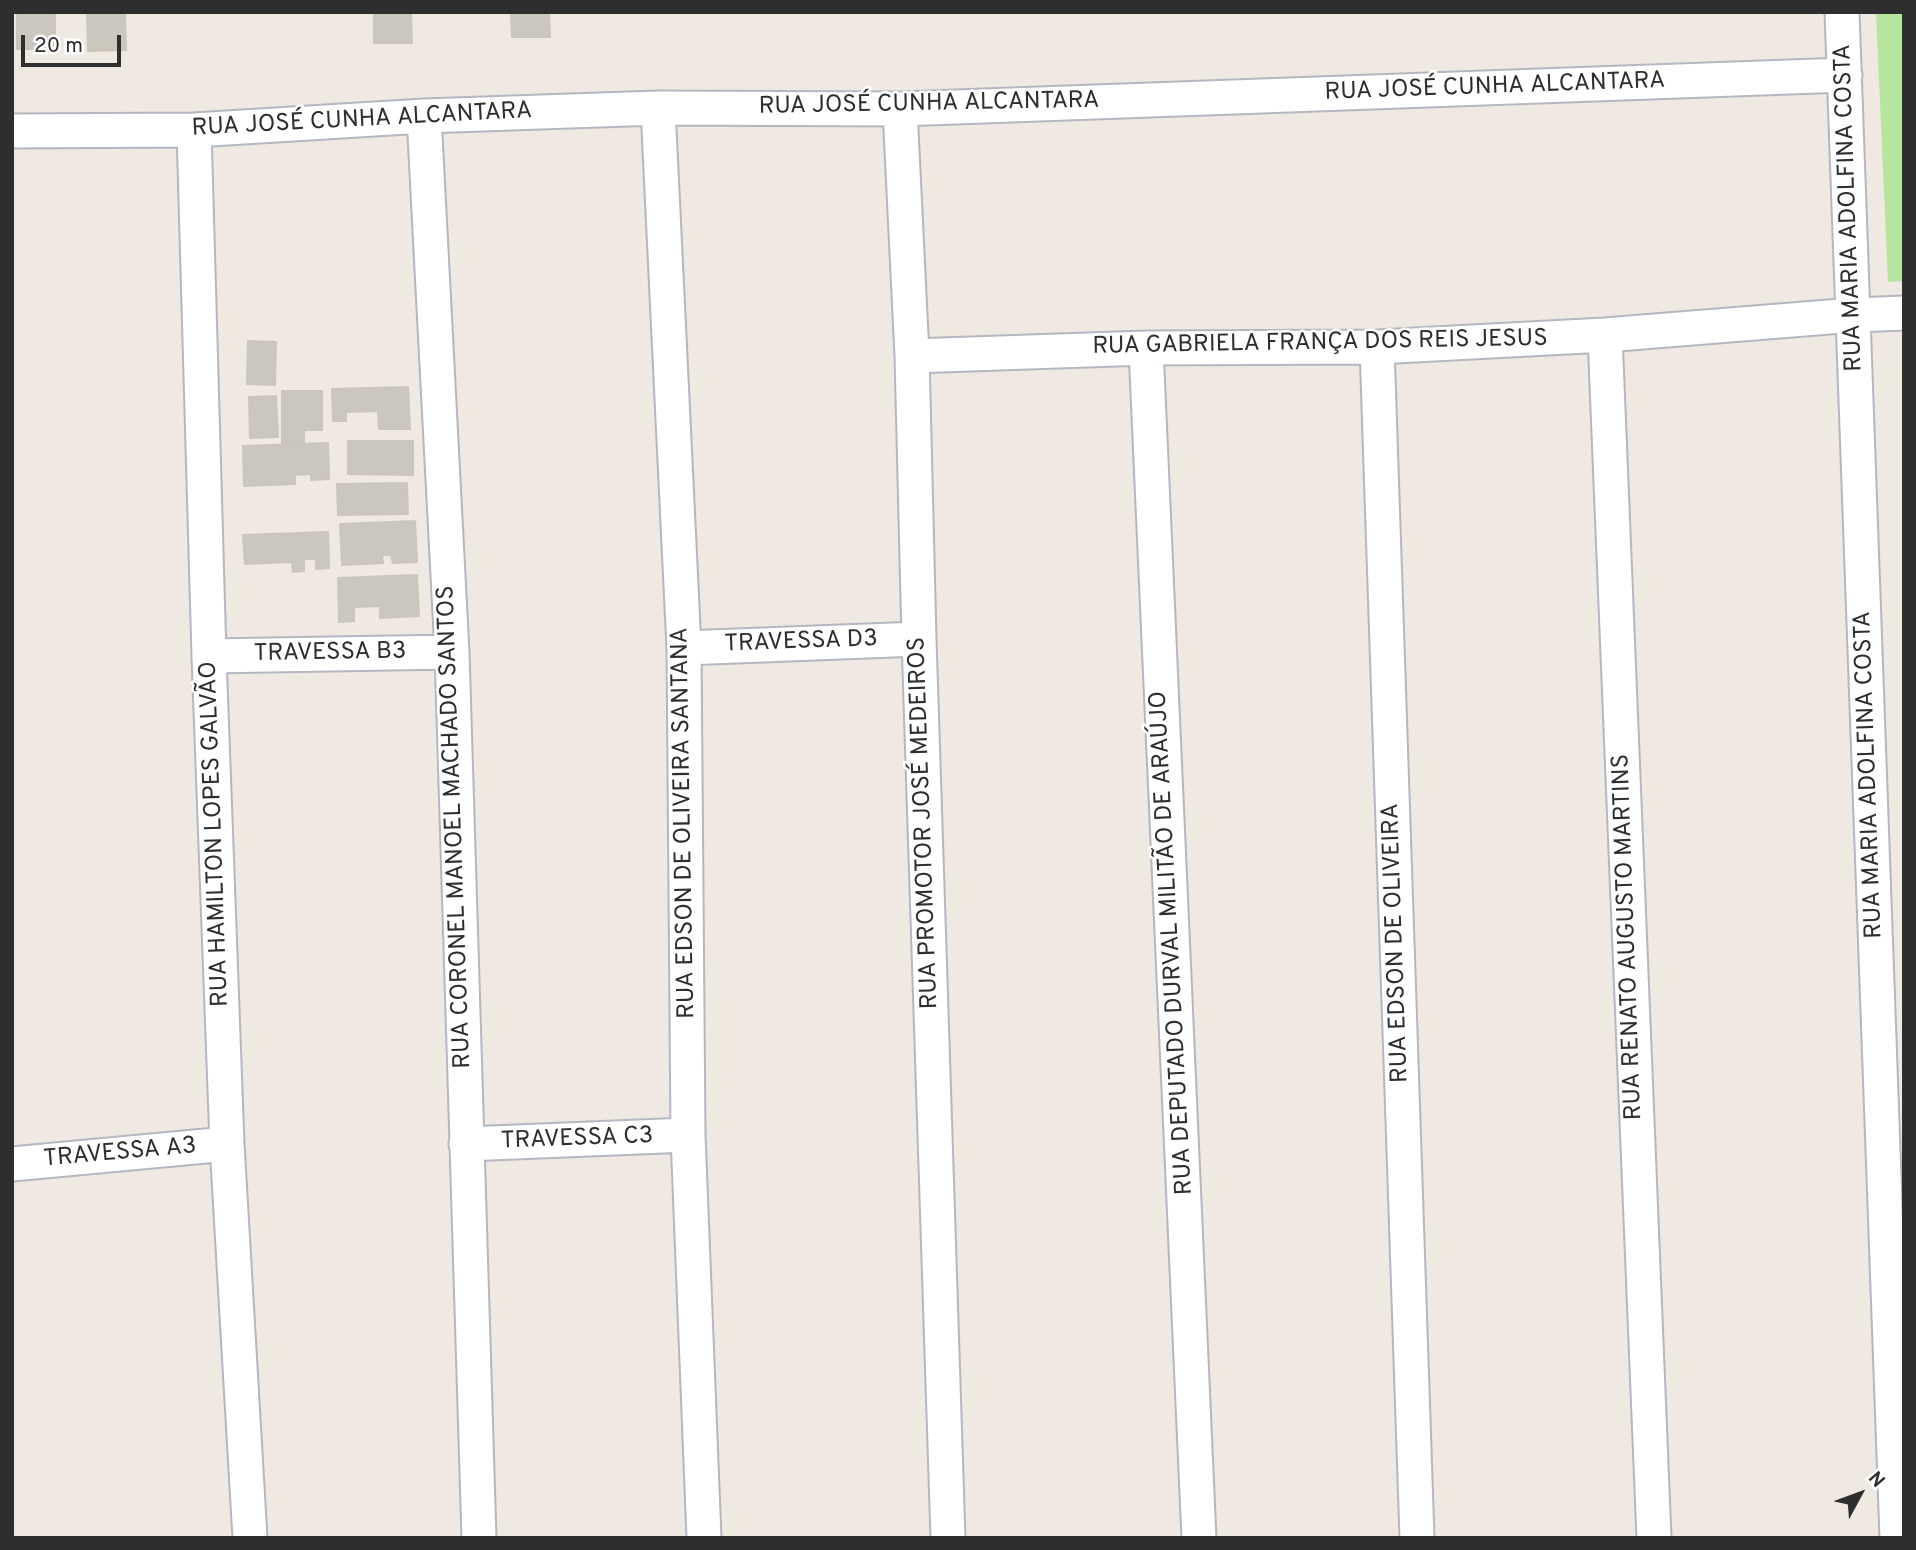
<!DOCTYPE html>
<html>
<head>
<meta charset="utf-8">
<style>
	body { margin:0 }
	#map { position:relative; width:1916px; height:1550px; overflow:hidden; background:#efe9e1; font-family:Overpass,sans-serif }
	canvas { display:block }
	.frame { position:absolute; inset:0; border:14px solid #2e2e2e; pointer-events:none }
	.north { position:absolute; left:1825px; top:1459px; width:70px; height:70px; -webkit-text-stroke:5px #fff; paint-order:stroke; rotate:49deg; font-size:19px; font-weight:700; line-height:28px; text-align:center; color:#2e2e2e }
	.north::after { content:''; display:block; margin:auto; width:24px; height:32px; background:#2e2e2e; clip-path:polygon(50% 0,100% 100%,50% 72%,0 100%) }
	.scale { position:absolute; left:21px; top:35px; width:100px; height:32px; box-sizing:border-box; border:4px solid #2e2e2e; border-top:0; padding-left:9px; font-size:21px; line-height:24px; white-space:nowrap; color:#2e2e2e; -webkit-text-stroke:5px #fff; paint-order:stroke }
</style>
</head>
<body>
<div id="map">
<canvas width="1916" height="1550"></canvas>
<div class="frame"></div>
<div class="north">N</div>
<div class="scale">20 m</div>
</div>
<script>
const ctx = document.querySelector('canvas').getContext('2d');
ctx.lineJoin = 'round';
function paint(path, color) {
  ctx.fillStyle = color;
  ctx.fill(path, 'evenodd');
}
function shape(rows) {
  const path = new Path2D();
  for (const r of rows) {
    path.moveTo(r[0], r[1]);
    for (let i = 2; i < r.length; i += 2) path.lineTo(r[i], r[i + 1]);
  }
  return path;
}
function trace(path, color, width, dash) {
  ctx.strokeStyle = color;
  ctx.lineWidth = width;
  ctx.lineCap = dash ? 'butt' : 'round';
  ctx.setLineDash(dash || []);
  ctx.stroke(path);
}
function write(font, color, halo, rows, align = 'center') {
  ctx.font = font + ' Overpass,sans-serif';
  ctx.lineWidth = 5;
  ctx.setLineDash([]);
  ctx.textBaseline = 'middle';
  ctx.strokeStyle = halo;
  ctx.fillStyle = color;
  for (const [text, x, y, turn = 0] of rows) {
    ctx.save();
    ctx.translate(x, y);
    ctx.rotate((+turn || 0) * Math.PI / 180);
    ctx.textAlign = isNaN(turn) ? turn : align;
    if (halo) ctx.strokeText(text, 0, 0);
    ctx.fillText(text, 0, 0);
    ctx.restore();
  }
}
paint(shape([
	[1876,12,1904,12,1904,281,1888,282]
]), '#b6e59e');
const building = shape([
	[17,12,55,12,55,49,17,49,17,12],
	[87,12,125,12,126,50,88,51,87,12],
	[374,12,411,12,412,43,374,43,374,12],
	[511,12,549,12,550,37,512,37,511,12],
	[248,341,276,342,275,385,247,384,248,341],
	[408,387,410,429,379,429,378,411,346,412,346,421,333,421,332,389,408,387],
	[282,391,322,391,322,430,304,430,304,445,282,445,282,391],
	[276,396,278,437,250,438,249,397,276,396],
	[348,441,413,441,413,475,348,474,348,441],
	[328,443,329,479,311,480,311,474,295,475,295,484,244,486,243,446,328,443],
	[407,483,408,514,338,515,337,484,407,483],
	[415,521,417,562,393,563,391,555,382,555,383,563,342,565,340,524,415,521],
	[328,532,329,568,316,569,316,559,304,559,304,571,293,572,292,562,245,564,243,535,328,532],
	[417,575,419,616,380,618,380,606,354,607,354,621,339,622,338,578,417,575]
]);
paint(building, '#cbc7bf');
trace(building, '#cbc5ba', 2);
const minor = shape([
	[1842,12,1897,1538],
	[658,108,684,648,688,1135,704,1538],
	[900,109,912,356,919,639,948,1538],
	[424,116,452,652,479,1538],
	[194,130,209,656,227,1144,250,1538],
	[12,131,194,130,424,116,658,108,900,109,1845,75],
	[1605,335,1654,1538],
	[1377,347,1417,1538],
	[1146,348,1199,1538],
	[912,356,1146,348,1377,347,1605,335,1854,315,1904,313],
	[684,648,919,639],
	[209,656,452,652],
	[466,1144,688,1135],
	[12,1164,227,1144]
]);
trace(minor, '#b4b7c1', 37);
trace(minor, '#fff', 33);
write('24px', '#2e2e2e', '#fff', [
	["RUA JOSÉ CUNHA ALCANTARA",1495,88,-2],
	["RUA JOSÉ CUNHA ALCANTARA",929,105,-1],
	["RUA JOSÉ CUNHA ALCANTARA",362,121,-3],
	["RUA MARIA ADOLFINA COSTA",1850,208,-92],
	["RUA GABRIELA FRANÇA DOS REIS JESUS",1320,344,-1],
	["TRAVESSA D3",801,643,-2],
	["TRAVESSA B3",330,654,-1],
	["RUA MARIA ADOLFINA COSTA",1870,775,-92],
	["RUA EDSON DE OLIVEIRA SANTANA",685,823,-91],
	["RUA PROMOTOR JOSÉ MEDEIROS",925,823,-92],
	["RUA CORONEL MANOEL MACHADO SANTOS",456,827,-92],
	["RUA HAMILTON LOPES GALVÃO",216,834,-92],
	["RUA RENATO AUGUSTO MARTINS",1629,937,-92],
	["RUA DEPUTADO DURVAL MILITÃO DE ARAÚJO",1173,943,-93],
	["RUA EDSON DE OLIVEIRA",1397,943,-92],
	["TRAVESSA C3",577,1140,-2],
	["TRAVESSA A3",120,1154,-5]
]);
</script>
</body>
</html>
